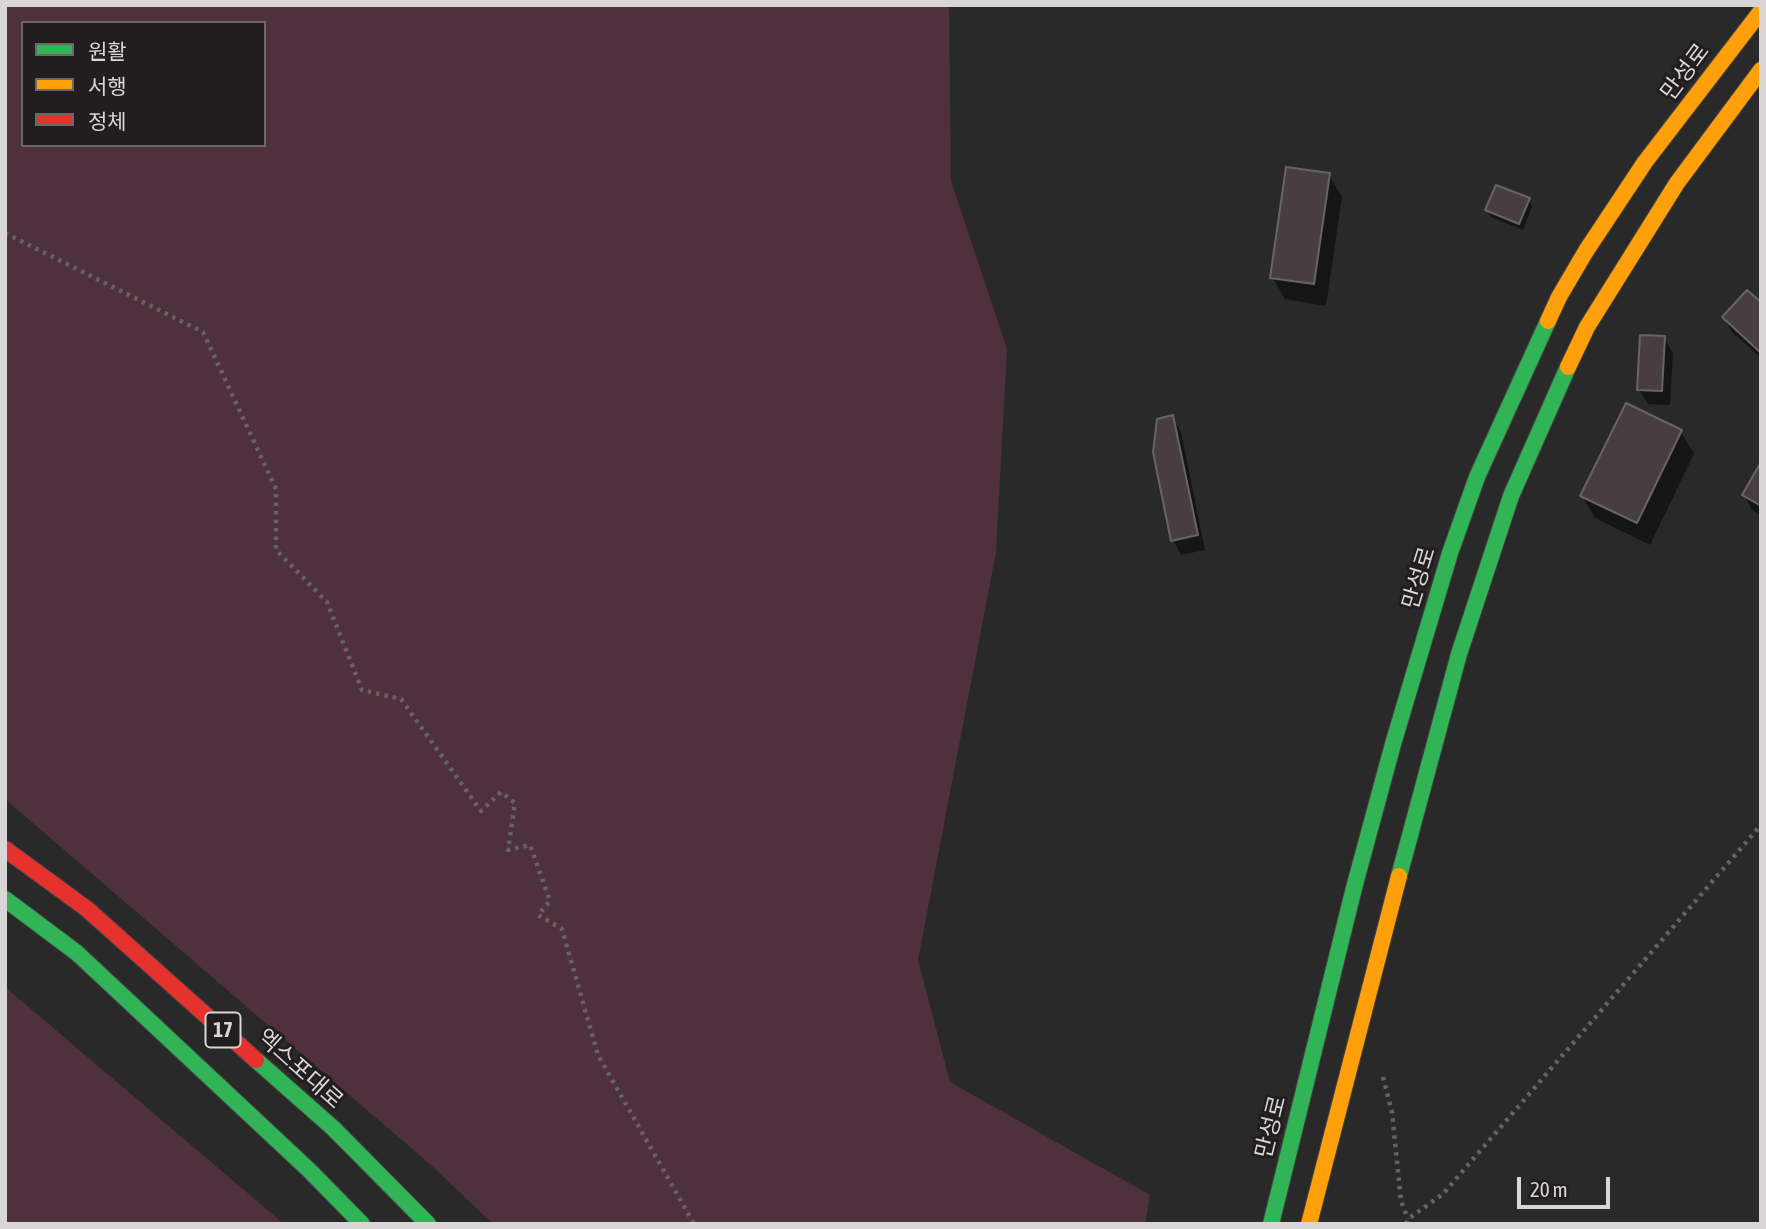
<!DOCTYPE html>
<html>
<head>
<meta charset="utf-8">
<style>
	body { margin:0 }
	#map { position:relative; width:1766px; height:1229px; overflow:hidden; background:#2a2929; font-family:"Asap Condensed","Noto Sans KR",sans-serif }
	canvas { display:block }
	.frame { position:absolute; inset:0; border:7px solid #d8d6d7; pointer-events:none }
	.legend { position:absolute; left:21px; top:21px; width:245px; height:126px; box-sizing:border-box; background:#221e1f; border:2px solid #6b6869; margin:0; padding:9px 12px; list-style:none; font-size:21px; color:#d8d6d7 }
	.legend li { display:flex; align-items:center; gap:14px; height:35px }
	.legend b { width:35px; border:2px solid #6b6869 }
	.scale { position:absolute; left:1517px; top:1177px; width:93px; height:32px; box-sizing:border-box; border:4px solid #d8d6d7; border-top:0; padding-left:9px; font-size:21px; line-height:24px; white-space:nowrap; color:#d8d6d7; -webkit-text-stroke:5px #221e1f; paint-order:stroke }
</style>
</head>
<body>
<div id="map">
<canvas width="1766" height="1229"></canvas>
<div class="frame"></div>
<ul class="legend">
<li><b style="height:9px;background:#30b455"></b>원활</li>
<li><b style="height:9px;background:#ff9f0a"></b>서행</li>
<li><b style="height:9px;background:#e5322d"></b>정체</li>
</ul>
<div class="scale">20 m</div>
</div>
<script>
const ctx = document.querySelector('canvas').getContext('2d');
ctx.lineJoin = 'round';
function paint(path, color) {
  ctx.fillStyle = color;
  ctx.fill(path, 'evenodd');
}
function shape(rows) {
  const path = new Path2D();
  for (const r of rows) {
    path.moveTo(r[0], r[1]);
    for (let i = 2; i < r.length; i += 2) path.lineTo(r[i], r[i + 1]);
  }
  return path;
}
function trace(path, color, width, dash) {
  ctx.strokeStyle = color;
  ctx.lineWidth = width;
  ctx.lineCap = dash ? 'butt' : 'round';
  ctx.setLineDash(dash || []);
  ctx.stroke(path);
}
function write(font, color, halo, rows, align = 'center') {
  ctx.font = font + ' "Asap Condensed","Noto Sans KR",sans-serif';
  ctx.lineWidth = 6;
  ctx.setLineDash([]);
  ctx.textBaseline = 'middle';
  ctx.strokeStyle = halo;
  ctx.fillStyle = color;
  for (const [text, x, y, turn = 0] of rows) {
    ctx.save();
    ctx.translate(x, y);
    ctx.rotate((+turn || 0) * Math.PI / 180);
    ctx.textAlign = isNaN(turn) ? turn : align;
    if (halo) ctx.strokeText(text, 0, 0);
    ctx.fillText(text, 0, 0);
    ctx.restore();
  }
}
paint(shape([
	[5,5,949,5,951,181,1007,349,996,552,918,960,950,1082,1150,1195,1145,1224,493,1224,432,1166,5,799],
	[23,23,264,23,264,145,23,145],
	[5,987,284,1224,5,1224]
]), '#4f303d');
paint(shape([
	[1329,175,1342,197,1326,306,1285,299,1272,277],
	[1529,200,1532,207,1523,230,1491,217,1487,210],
	[1761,304,1761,358,1732,332,1724,318],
	[1664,338,1673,353,1670,405,1648,404,1639,390],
	[1172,417,1181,432,1205,550,1181,555,1173,540],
	[1681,432,1694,454,1650,545,1595,518,1582,496],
	[1761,466,1761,515,1752,510,1744,495]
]), '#0007');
const building = shape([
	[1286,167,1330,173,1314,284,1270,278,1286,167],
	[1496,185,1530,198,1519,224,1485,210,1496,185],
	[1747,290,1761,302,1761,353,1722,317,1747,290],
	[1640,335,1665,336,1662,391,1637,390,1640,335],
	[1626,403,1682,430,1637,523,1580,496,1626,403],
	[1173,415,1198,535,1171,541,1153,452,1157,419,1173,415],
	[1761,462,1761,506,1742,495,1761,462]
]);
paint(building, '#483e42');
trace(building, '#666566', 2);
const fast = shape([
	[1399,876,1459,654,1511,496,1568,367],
	[5,899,77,953,310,1171,362,1224],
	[256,1060,333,1128,428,1224],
	[1271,1224,1354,888,1393,744,1450,553,1477,477,1548,321]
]);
const slow = shape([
	[1548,321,1559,297,1586,251,1645,162,1761,11],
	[1568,367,1587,327,1677,183,1761,70],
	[1309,1224,1399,876]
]);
const jam = shape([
	[5,849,87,909,256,1060]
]);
trace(fast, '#464545', 18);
trace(slow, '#464545', 18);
trace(jam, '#464545', 18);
trace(shape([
	[5,233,203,332,276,489,276,550,327,602,362,690,401,699,481,811,501,792,515,803,508,850,530,845,550,901,538,915,562,929,598,1055,694,1224],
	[1383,1077,1392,1112,1401,1201,1408,1219],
	[1406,1224,1408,1219,1443,1194,1761,825]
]), '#646263', 4.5, [3.5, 5]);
trace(fast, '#30b455', 16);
trace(slow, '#ff9f0a', 16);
trace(jam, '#e5322d', 16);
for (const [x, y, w] of [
	[223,1030,35]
]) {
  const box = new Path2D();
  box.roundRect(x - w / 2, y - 17.5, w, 35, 5);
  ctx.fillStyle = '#221e1f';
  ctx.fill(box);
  trace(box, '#d8d6d7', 2);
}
write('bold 21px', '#d8d6d7', null, [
	["17",223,1030]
]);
write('23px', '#d8d6d7', '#221e1f', [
	["만성로",1685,72,-53],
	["만성로",1419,578,-73],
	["엑스포대로",300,1069,42],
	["만성로",1271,1127,-76]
]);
</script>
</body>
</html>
